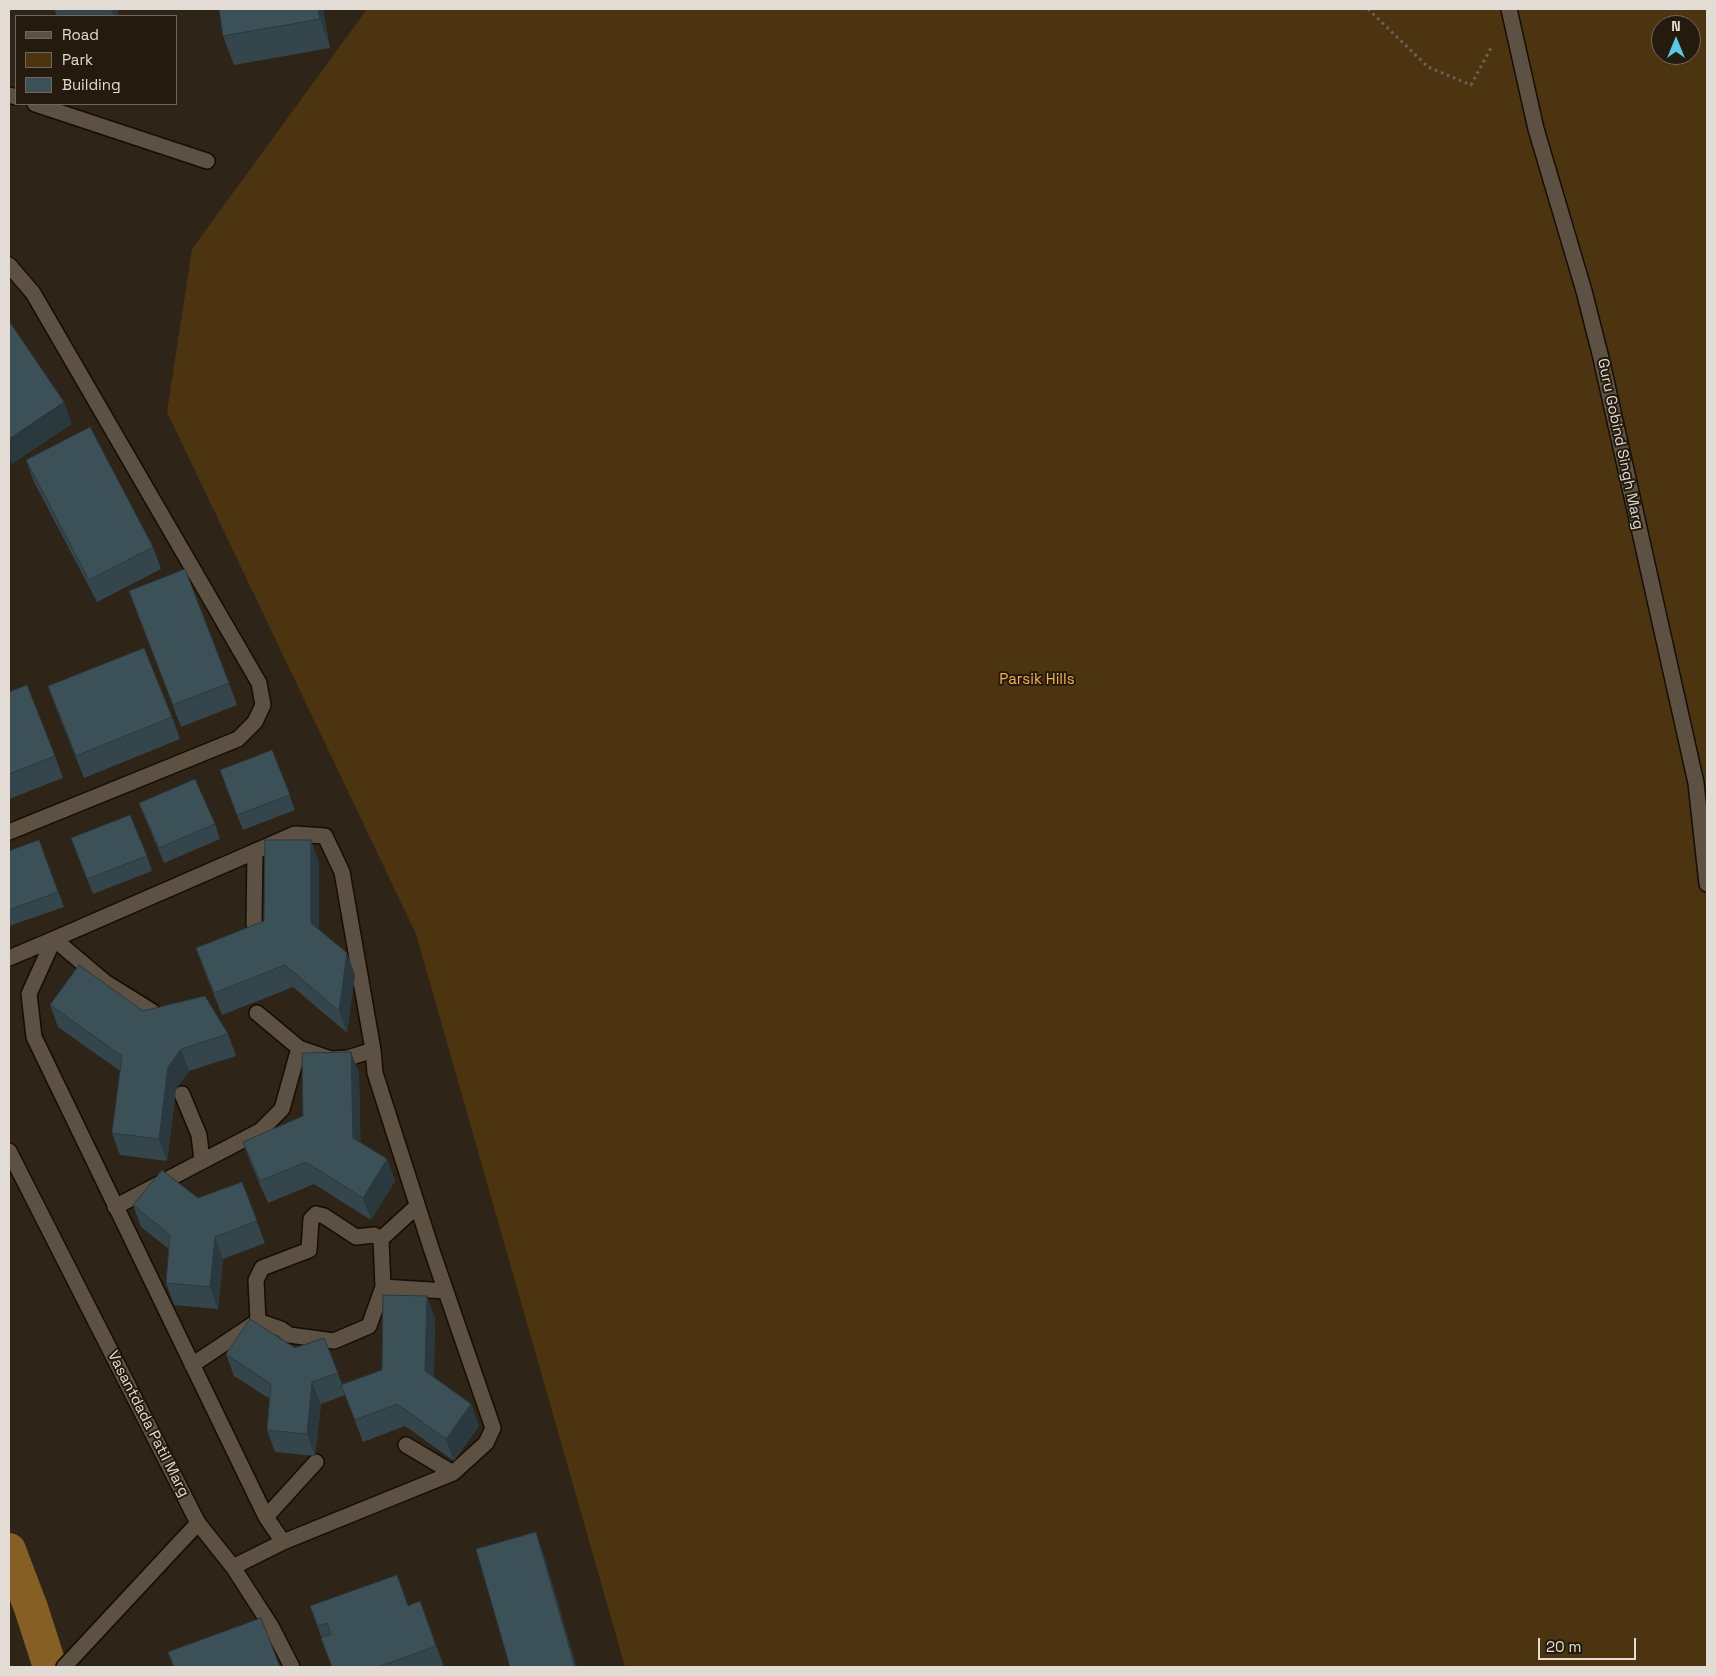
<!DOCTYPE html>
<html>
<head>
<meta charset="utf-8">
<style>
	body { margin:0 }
	#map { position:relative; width:1716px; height:1676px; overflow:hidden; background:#2e2417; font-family:"Space Grotesk",sans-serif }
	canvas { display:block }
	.frame { position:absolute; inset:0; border:10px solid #e3dcd4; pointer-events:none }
	.legend { position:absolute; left:15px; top:15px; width:162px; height:90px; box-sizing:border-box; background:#241b0e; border:1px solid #70685d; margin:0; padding:6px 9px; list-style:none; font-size:15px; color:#e3dcd4 }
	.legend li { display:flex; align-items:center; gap:10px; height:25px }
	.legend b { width:25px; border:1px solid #70685d }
	.north { position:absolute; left:1651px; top:15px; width:50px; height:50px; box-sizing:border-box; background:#241b0e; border:1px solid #70685d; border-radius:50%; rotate:0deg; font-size:14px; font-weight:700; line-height:20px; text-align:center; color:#e3dcd4 }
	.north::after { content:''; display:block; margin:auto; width:18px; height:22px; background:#57c9e2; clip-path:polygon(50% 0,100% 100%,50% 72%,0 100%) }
	.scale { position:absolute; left:1538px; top:1638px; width:98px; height:22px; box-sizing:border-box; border:2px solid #e3dcd4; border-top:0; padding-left:6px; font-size:15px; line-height:18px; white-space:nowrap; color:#e3dcd4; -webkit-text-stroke:4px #241b0e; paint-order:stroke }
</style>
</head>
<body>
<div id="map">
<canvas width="1716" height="1676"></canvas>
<div class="frame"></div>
<ul class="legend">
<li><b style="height:6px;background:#5c5142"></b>Road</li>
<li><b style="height:14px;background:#4c3410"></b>Park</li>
<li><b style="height:14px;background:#3c5157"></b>Building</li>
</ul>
<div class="north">N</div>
<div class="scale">20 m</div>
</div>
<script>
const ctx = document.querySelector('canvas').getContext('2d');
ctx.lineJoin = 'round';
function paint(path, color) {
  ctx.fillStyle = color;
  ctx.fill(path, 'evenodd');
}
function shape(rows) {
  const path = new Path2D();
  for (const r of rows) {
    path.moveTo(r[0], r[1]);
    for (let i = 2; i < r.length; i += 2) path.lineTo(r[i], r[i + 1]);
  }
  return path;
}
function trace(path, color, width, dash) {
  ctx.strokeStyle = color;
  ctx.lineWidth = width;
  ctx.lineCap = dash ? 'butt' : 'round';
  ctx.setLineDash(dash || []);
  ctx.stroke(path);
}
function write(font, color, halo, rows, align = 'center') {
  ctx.font = font + ' "Space Grotesk",sans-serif';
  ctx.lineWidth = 4;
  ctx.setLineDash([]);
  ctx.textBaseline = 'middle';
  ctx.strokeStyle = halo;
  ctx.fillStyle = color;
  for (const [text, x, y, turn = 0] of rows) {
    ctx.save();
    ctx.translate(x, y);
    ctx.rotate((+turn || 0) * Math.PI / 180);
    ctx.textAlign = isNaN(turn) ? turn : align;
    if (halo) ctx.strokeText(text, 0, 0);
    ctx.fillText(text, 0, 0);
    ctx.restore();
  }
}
paint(shape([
	[367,9,1707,9,1707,1667,625,1667,416,934,167,412,192,249],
	[1661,25,1691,25,1691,55,1661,55]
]), '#4c3410');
trace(shape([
	[9,1550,31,1608,50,1667]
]), '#855f24', 34);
const street = shape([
	[9,95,16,97],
	[35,104,207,161],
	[9,265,33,293,259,683,263,705,255,722,238,739,9,832],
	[254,924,255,851],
	[9,958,54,939,105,982,153,1012],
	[257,1013,299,1048,331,1059,348,1058,373,1050],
	[182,1094,199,1135,202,1160],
	[115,1207,260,1131,282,1109,299,1048],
	[316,1214,324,1216,356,1237,374,1235,381,1239,383,1287,369,1326,334,1341,289,1335,281,1329,258,1321,256,1280,262,1268,309,1250,311,1219,316,1214],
	[381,1239,417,1206],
	[383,1287,446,1291],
	[192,1365,258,1321],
	[406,1445,453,1473],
	[266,1517,316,1462],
	[198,1523,233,1567,271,1626,292,1667],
	[233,1567,283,1542,453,1473,486,1443,493,1428,432,1251,375,1073,373,1050,342,872,325,836,295,834,54,939,29,994,34,1037,266,1517,283,1542]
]);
const secondary = shape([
	[1509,9,1536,129,1584,291,1601,358,1696,783,1707,884],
	[9,1151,198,1523,64,1667]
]);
trace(street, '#160d03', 18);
trace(secondary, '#160d03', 18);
trace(shape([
	[1368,9,1428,67,1471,85,1492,46]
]), '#6d6459', 3, [2.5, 4]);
trace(street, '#5c5142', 15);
trace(secondary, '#5c5142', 15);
paint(shape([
	[54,9,118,9,118,16,57,16],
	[219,9,323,9,330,48,234,65,223,36],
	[26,460,153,547,161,569,97,602,34,482],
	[129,591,229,683,237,705,181,727],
	[48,686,172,717,180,739,84,778,56,708],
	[9,692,55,756,63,778,9,799],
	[272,750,295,810,243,830,225,785],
	[139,803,215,824,220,839,164,863,145,818],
	[71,838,147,856,152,871,93,894],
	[39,840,64,907,9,926,9,851],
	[319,862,319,930,355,975,347,1033,293,987,222,1015,204,970,196,948,264,921],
	[50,1005,143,1011,228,1034,236,1056,189,1071,176,1089,167,1161,120,1155,112,1133,120,1071,58,1027],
	[351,1052,359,1074,360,1142,387,1159,395,1181,371,1220,314,1184,268,1203,251,1164,243,1142,303,1116],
	[242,1182,265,1243,223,1259,218,1309,174,1305,166,1283,169,1249,141,1227,133,1205,198,1198],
	[435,1318,434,1377,471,1404,479,1426,454,1461,405,1426,363,1442,345,1395,321,1404,315,1456,275,1452,267,1430,270,1399,234,1376,226,1354,295,1348,324,1338,342,1384,382,1370],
	[420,1601,444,1667,332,1667,310,1606,408,1606]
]), '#34464b');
paint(shape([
	[111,9,118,9,118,16,114,16],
	[318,9,323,9,330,48,320,19],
	[64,402,72,424,12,464,9,455,9,439],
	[311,840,319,862,319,945,311,923],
	[347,953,355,975,347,1033,339,1011],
	[181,1049,189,1071,176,1089,167,1161,159,1139,168,1067],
	[351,1052,359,1074,361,1160,353,1138],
	[387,1159,395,1181,371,1220,363,1198],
	[215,1237,223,1259,218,1309,210,1287],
	[427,1296,435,1318,433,1393,425,1371],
	[312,1382,321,1404,315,1456,307,1434],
	[471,1404,479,1426,454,1461,446,1439],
	[536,1532,546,1561,577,1667,575,1667]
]), '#2a393d');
const building = shape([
	[219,9,318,9,320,19,223,36,219,9],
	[9,321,64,402,9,439,9,321],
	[90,427,153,547,89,580,26,460,90,427],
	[185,569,229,683,173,705,129,591,185,569],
	[144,648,172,717,76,756,48,686,144,648],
	[27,685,55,756,9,774,9,692,27,685],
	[272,750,290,795,237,815,220,770,272,750],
	[195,779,215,824,159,848,139,803,195,779],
	[130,815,147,856,87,879,71,838,130,815],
	[39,840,58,892,9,910,9,851,39,840],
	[265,840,311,840,311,923,347,953,339,1011,285,965,214,993,196,948,264,921,265,840],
	[79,965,143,1011,205,996,228,1034,181,1049,168,1067,159,1139,112,1133,122,1056,50,1005,79,965],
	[351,1052,353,1138,387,1159,363,1198,306,1162,260,1181,243,1142,303,1116,302,1053,351,1052],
	[162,1170,198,1198,242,1182,257,1221,215,1237,210,1287,166,1283,170,1235,133,1205,162,1170],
	[383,1295,427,1296,425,1371,471,1404,446,1439,397,1404,355,1420,341,1385,382,1370,383,1295],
	[250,1319,295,1348,324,1338,338,1373,312,1382,307,1434,267,1430,271,1384,226,1354,250,1319],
	[536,1532,575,1667,510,1667,476,1549,536,1532],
	[397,1575,408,1606,420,1601,436,1646,378,1667,332,1667,321,1638,331,1634,327,1623,318,1626,310,1606,397,1575],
	[261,1618,280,1667,174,1667,168,1652,261,1618]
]);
paint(building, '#3c5157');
trace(building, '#2a393d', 1);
write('15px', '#e3dcd4', '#241b0e', [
	["Guru Gobind Singh Marg",1620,444,78],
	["Vasantdada Patil Marg",148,1424,63]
]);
write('15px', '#f7b349', '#241b0e', [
	["Parsik Hills",1037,680]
]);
</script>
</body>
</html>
